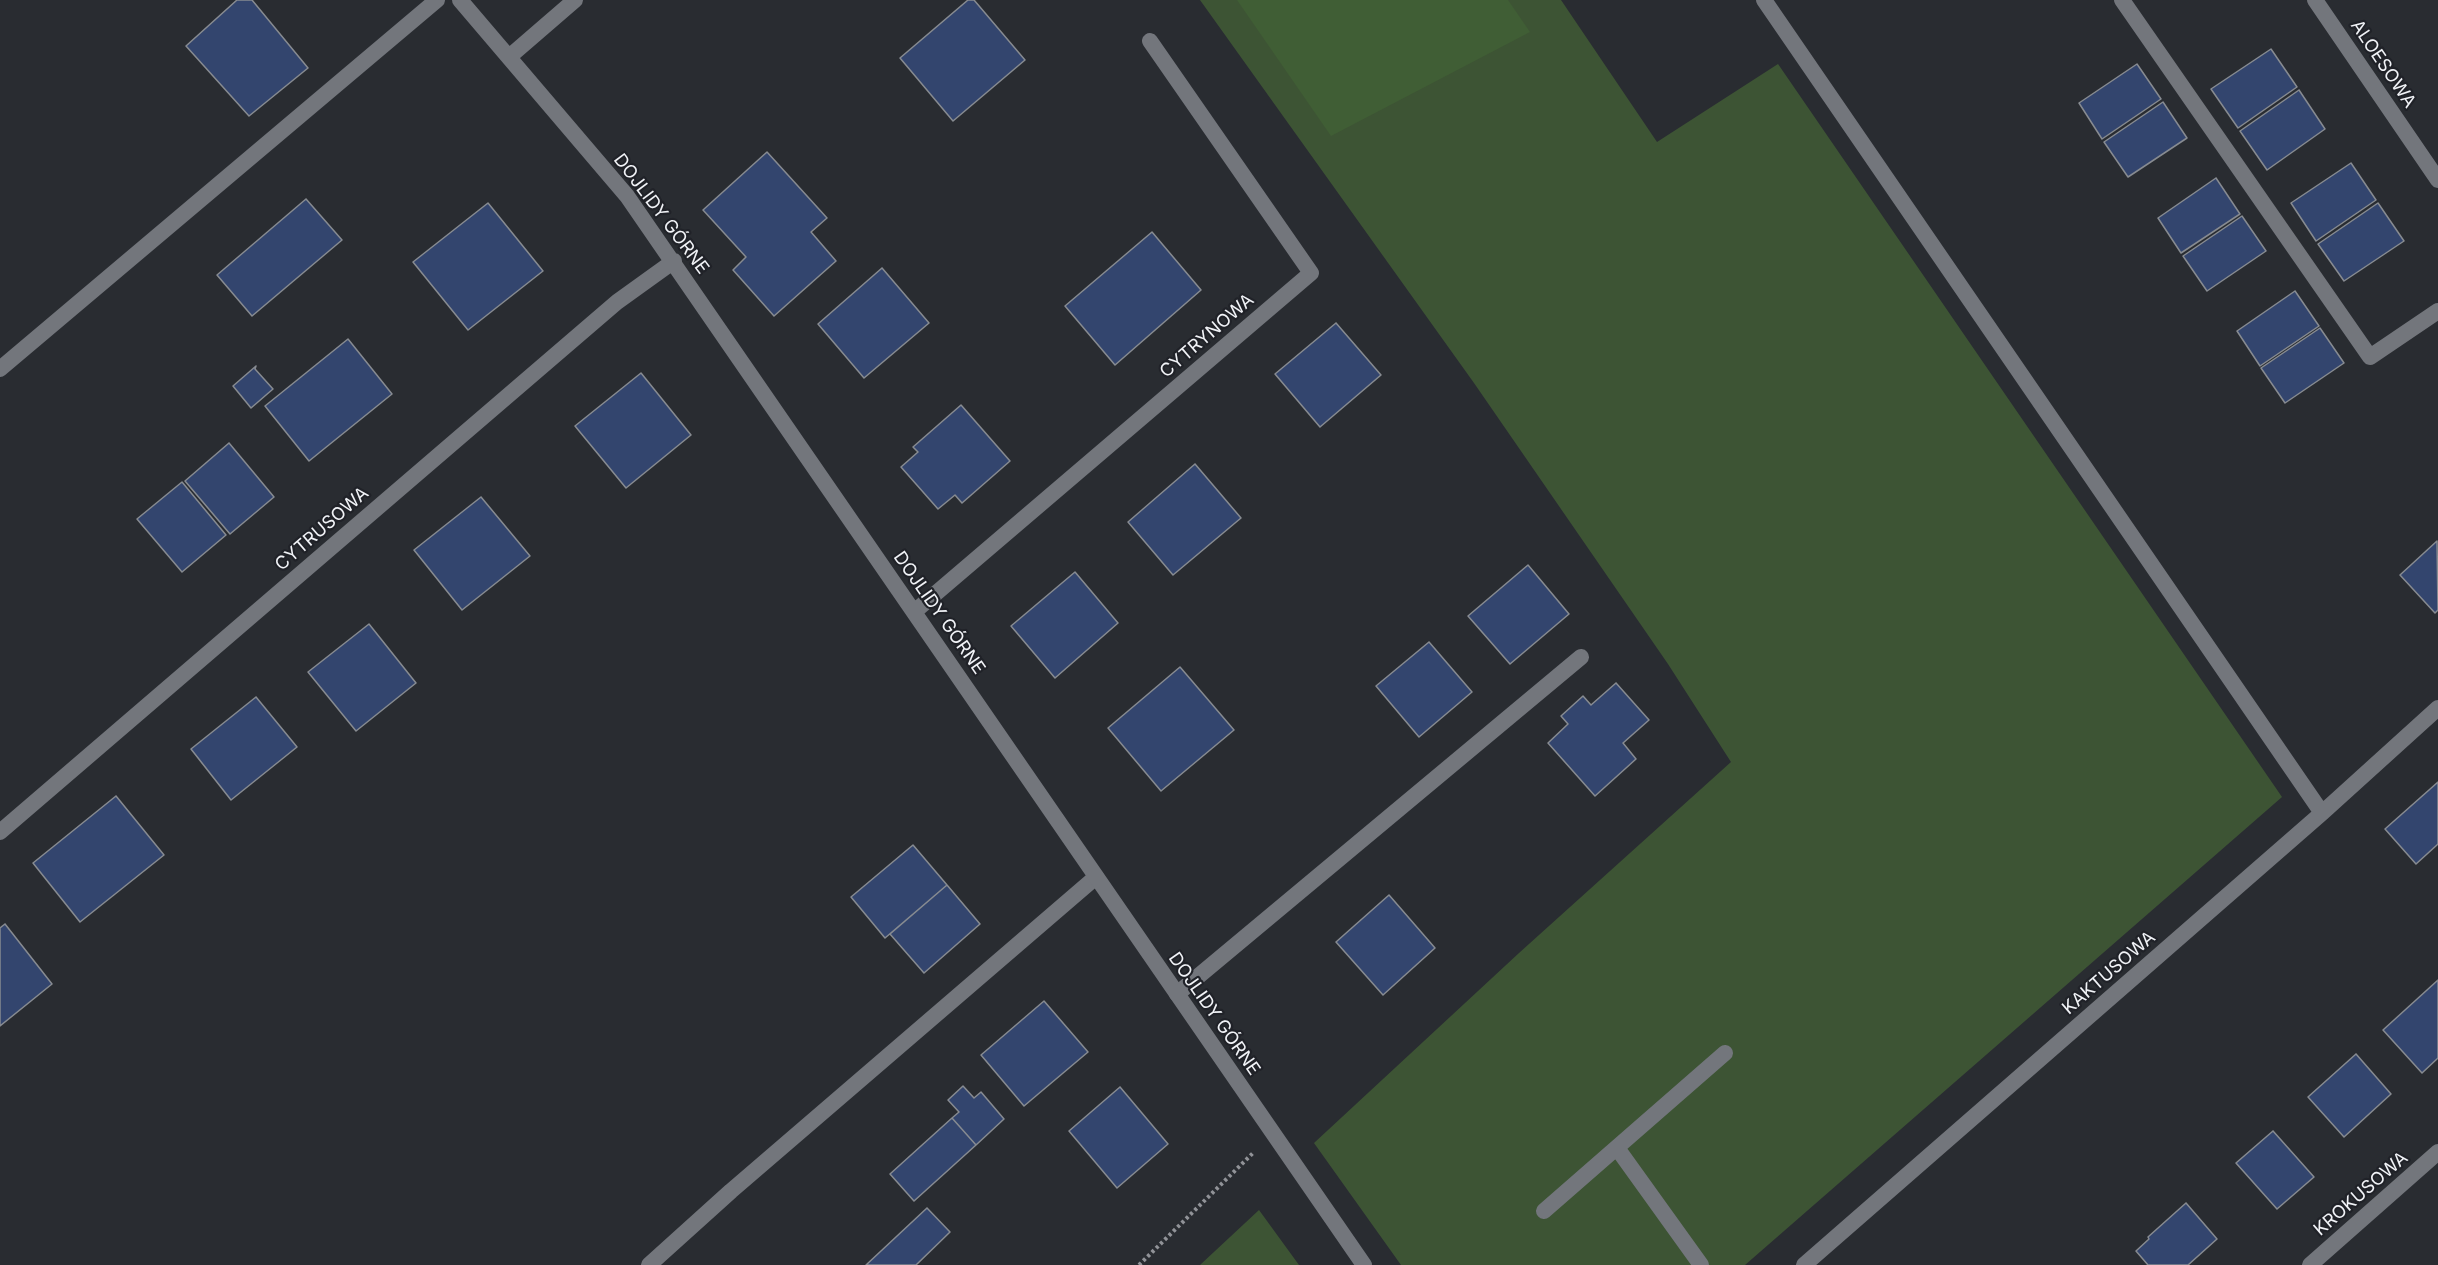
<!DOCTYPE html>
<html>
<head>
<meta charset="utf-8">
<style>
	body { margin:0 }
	canvas { display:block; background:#292c31 }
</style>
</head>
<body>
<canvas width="2438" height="1265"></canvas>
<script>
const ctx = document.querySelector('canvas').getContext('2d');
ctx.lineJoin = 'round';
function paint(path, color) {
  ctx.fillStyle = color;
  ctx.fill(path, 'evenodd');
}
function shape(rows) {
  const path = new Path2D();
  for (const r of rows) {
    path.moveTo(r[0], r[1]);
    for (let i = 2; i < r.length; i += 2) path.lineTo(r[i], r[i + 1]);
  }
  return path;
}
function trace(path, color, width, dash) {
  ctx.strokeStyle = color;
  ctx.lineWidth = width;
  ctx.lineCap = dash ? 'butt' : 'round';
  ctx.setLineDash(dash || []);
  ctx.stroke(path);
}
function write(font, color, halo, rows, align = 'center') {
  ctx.font = font + ' Inter,sans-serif';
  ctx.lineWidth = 4.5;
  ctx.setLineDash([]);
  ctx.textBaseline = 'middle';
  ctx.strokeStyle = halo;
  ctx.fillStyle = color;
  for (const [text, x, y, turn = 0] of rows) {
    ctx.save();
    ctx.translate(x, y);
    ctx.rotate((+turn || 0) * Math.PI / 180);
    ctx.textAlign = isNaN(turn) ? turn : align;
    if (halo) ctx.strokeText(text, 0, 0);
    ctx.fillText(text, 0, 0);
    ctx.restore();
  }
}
paint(shape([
	[1200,0,1561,0,1657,142,1778,64,2282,797,1745,1265,1401,1265,1314,1143,1519,953,1731,762,1668,664,1474,383],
	[1259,1210,1299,1265,1200,1265]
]), '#3d5434');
paint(shape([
	[1237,0,1508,0,1530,32,1331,136]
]), '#405e35');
const building = shape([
	[237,0,252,0,308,68,249,116,186,46,237,0],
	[968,0,974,0,1025,60,953,121,900,58,968,0],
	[2271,49,2297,87,2238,128,2211,89,2271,49],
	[2137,64,2161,99,2102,139,2079,103,2137,64],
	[2299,90,2325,129,2267,170,2240,131,2299,90],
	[2163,102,2187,138,2128,177,2104,142,2163,102],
	[767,152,827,218,811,232,836,261,774,316,733,270,746,257,703,210,767,152],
	[2351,163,2376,200,2316,241,2291,203,2351,163],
	[2216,178,2240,214,2181,253,2158,218,2216,178],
	[306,199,342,240,252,316,217,275,306,199],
	[488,203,543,271,468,330,413,262,488,203],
	[2378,203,2404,241,2344,281,2318,244,2378,203],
	[2242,216,2266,251,2207,291,2183,256,2242,216],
	[1152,232,1201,290,1115,365,1065,306,1152,232],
	[882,268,929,323,864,378,818,324,882,268],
	[2295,291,2319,326,2260,366,2237,331,2295,291],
	[1336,323,1381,375,1320,427,1275,374,1336,323],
	[2320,328,2344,363,2285,403,2261,368,2320,328],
	[348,339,392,394,309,461,265,406,348,339],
	[256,366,255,369,273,389,251,408,233,386,256,366],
	[641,373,691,435,626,488,575,426,641,373],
	[961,405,1010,461,962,503,955,495,938,509,901,467,918,452,913,447,961,405],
	[229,443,274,497,230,534,185,481,229,443],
	[1195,464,1241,518,1173,575,1128,522,1195,464],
	[182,482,226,535,182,572,137,519,182,482],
	[481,497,530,556,462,610,414,550,481,497],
	[2437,541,2438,610,2435,613,2400,575,2437,541],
	[1528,565,1569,614,1510,664,1468,616,1528,565],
	[1075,572,1118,623,1055,678,1011,626,1075,572],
	[369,624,416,683,356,731,308,672,369,624],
	[1429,642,1472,692,1419,737,1376,686,1429,642],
	[1180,667,1234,730,1161,791,1108,728,1180,667],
	[1616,683,1649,720,1623,743,1636,759,1595,796,1548,743,1568,724,1561,716,1583,696,1591,705,1616,683],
	[256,697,297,747,231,800,191,749,256,697],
	[2438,782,2438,844,2416,864,2385,829,2438,782],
	[116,796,164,855,80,922,33,863,116,796],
	[913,845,947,885,885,938,851,897,913,845],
	[947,885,980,924,924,973,890,934,947,885],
	[1389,895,1435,948,1383,995,1336,942,1389,895],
	[5,924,52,984,0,1026,0,928,5,924],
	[2438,980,2438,1058,2422,1073,2383,1030,2438,980],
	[1044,1001,1088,1052,1024,1106,981,1055,1044,1001],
	[2356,1054,2391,1094,2344,1137,2308,1097,2356,1054],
	[963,1086,974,1098,981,1092,1004,1119,976,1145,952,1118,959,1112,948,1100,963,1086],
	[1120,1087,1168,1144,1117,1188,1069,1131,1120,1087],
	[952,1118,976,1145,914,1201,890,1174,952,1118],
	[2273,1131,2314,1177,2277,1209,2236,1163,2273,1131],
	[2186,1203,2217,1239,2188,1265,2148,1265,2136,1251,2149,1239,2148,1237,2186,1203],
	[927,1208,950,1232,916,1265,866,1265,927,1208]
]);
paint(building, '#33456e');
trace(building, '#878b91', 1.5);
trace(shape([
	[1139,1265,1253,1153]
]), '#919398', 4, [3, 3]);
trace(shape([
	[2122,0,2370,357,2438,311],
	[0,369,437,0],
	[1177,994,1581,657],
	[1617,1148,1701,1265],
	[1544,1211,1725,1053],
	[649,1265,731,1191,1096,877]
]), '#73767c', 16);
trace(shape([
	[460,0,627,196,1364,1265],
	[1764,0,2322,813],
	[2315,0,2438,180],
	[509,57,575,0],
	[914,612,1311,273,1150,41],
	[0,832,617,302,674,261],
	[1804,1265,2322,813,2438,708],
	[2310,1265,2438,1152]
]), '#73767c', 16);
write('18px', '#f1f3f7', '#202228', [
	["ALOESOWA",2383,64,56],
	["DOJLIDY GÓRNE",661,214,53],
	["CYTRYNOWA",1207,336,-41],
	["CYTRUSOWA",322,529,-41],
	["DOJLIDY GÓRNE",939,613,55],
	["KAKTUSOWA",2109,973,-41],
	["DOJLIDY GÓRNE",1214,1014,55],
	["KROKUSOWA",2361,1194,-41]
]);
</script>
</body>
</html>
